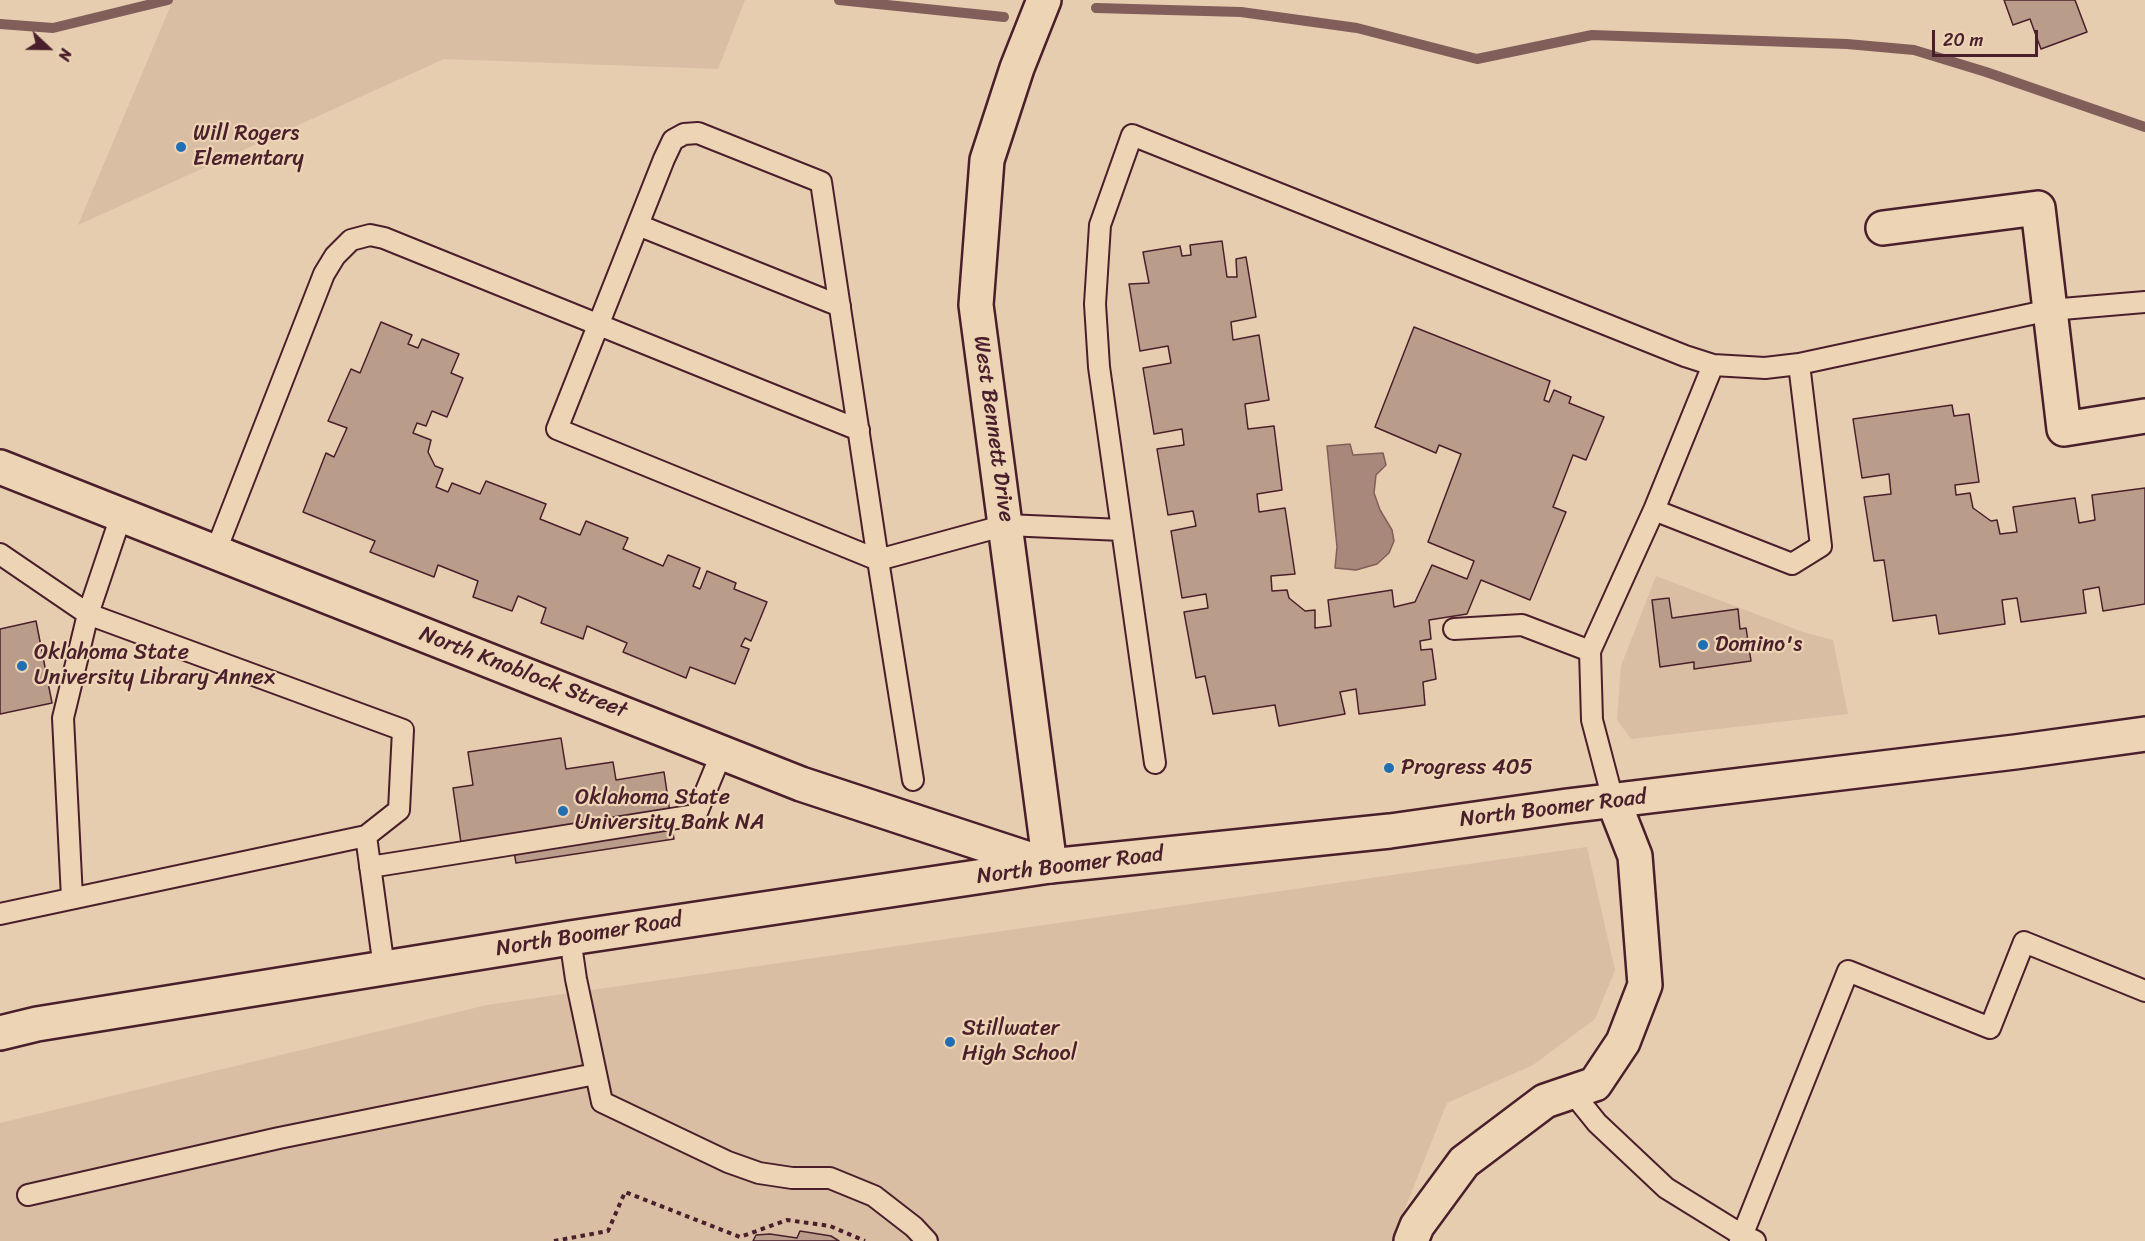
<!DOCTYPE html>
<html>
<head>
<meta charset="utf-8">
<style>
	body { margin:0 }
	#map { position:relative; width:2145px; height:1241px; overflow:hidden; background:#e6cdaf; font-family:Sriracha,sans-serif }
	canvas { display:block }
	.north { position:absolute; left:18px; top:18px; width:60px; height:60px; -webkit-text-stroke:4px #ecd4b4; paint-order:stroke; rotate:112deg; font-size:16px; font-weight:700; line-height:24px; text-align:center; color:#4a1f2b }
	.north::after { content:''; display:block; margin:auto; width:21px; height:27px; background:#4a1f2b; clip-path:polygon(50% 0,100% 100%,50% 72%,0 100%) }
	.scale { position:absolute; left:1932px; top:30px; width:106px; height:27px; box-sizing:border-box; border:3px solid #4a1f2b; border-top:0; padding-left:8px; font-size:18px; line-height:21px; white-space:nowrap; color:#4a1f2b; -webkit-text-stroke:4px #ecd4b4; paint-order:stroke }
</style>
</head>
<body>
<div id="map">
<canvas width="2145" height="1241"></canvas>
<div class="north">N</div>
<div class="scale">20 m</div>
</div>
<script>
const ctx = document.querySelector('canvas').getContext('2d');
ctx.lineJoin = 'round';
function paint(path, color) {
  ctx.fillStyle = color;
  ctx.fill(path, 'evenodd');
}
function shape(rows) {
  const path = new Path2D();
  for (const r of rows) {
    path.moveTo(r[0], r[1]);
    for (let i = 2; i < r.length; i += 2) path.lineTo(r[i], r[i + 1]);
  }
  return path;
}
function trace(path, color, width, dash) {
  ctx.strokeStyle = color;
  ctx.lineWidth = width;
  ctx.lineCap = dash ? 'butt' : 'round';
  ctx.setLineDash(dash || []);
  ctx.stroke(path);
}
function write(font, color, halo, rows, align = 'center') {
  ctx.font = font + ' Sriracha,sans-serif';
  ctx.lineWidth = 4.5;
  ctx.setLineDash([]);
  ctx.textBaseline = 'middle';
  ctx.strokeStyle = halo;
  ctx.fillStyle = color;
  for (const [text, x, y, turn = 0] of rows) {
    ctx.save();
    ctx.translate(x, y);
    ctx.rotate((+turn || 0) * Math.PI / 180);
    ctx.textAlign = isNaN(turn) ? turn : align;
    if (halo) ctx.strokeText(text, 0, 0);
    ctx.fillText(text, 0, 0);
    ctx.restore();
  }
}
paint(shape([
	[173,0,745,0,718,69,444,59,78,225],
	[1656,576,1803,632,1833,640,1848,714,1631,739,1617,720,1621,666],
	[1587,847,1615,970,1595,1019,1533,1065,1447,1103,1392,1241,0,1241,0,1123,487,1005]
]), '#d9bea4');
const water = shape([
	[1350,444,1353,455,1383,453,1386,465,1376,475,1374,493,1380,510,1392,530,1394,541,1389,553,1377,564,1356,570,1335,568,1337,547,1327,446,1350,444]
]);
paint(water, '#a8887a');
trace(water, '#825e5a', 1.5);
trace(shape([
	[839,0,1004,17],
	[1096,8,1241,12,1357,28,1477,59,1592,35,1847,44,1914,50,1986,72,2145,127],
	[0,24,53,28,168,0]
]), '#825e5a', 10);
const building = shape([
	[2004,0,2075,0,2087,32,2041,49,2030,19,2013,25,2004,0],
	[1222,241,1227,277,1237,277,1236,259,1246,257,1256,317,1231,322,1233,340,1259,335,1269,400,1245,404,1248,429,1274,426,1282,490,1257,494,1259,512,1285,508,1295,574,1271,576,1272,591,1287,590,1289,598,1305,611,1315,610,1315,628,1331,626,1328,600,1392,590,1394,607,1415,602,1432,565,1467,579,1474,561,1428,542,1461,454,1439,445,1436,453,1375,427,1414,327,1550,381,1544,400,1549,402,1554,390,1571,397,1569,403,1604,417,1586,460,1573,455,1553,507,1566,512,1530,600,1481,580,1467,614,1429,620,1431,639,1420,641,1421,650,1432,649,1436,679,1423,682,1425,705,1359,714,1356,689,1340,692,1345,714,1279,726,1275,705,1213,714,1205,676,1196,678,1184,612,1208,608,1206,594,1182,598,1171,531,1196,526,1193,511,1168,515,1157,449,1184,445,1182,429,1154,434,1143,368,1171,363,1168,346,1140,351,1129,284,1149,283,1143,252,1180,246,1182,256,1191,255,1190,245,1222,241],
	[381,322,412,335,408,344,418,348,422,339,459,354,451,373,463,378,447,417,432,411,426,426,417,423,413,433,431,440,428,452,435,466,443,469,436,487,448,492,452,483,480,494,486,481,546,504,540,519,580,535,586,521,628,538,623,549,663,566,668,555,700,568,693,586,700,589,707,571,736,583,734,589,767,602,751,641,745,638,741,646,749,649,735,684,690,667,686,678,623,652,627,643,587,626,583,639,541,623,546,608,518,596,512,611,473,597,478,581,438,565,434,577,370,552,375,541,303,512,326,453,334,457,347,428,328,421,351,369,360,373,381,322],
	[1952,405,1954,416,1969,414,1979,482,1955,485,1956,495,1970,493,1973,508,1991,521,1997,520,2000,534,2017,532,2013,507,2075,498,2079,523,2095,520,2092,495,2145,488,2145,604,2103,611,2099,587,2083,590,2086,613,2021,622,2017,598,2002,600,2005,624,1939,634,1936,615,1893,621,1884,560,1874,561,1864,497,1891,494,1889,474,1862,478,1853,419,1952,405],
	[1669,598,1672,618,1738,609,1740,629,1746,628,1751,661,1694,669,1694,662,1660,667,1652,600,1669,598],
	[36,621,52,703,0,714,0,629,36,621],
	[561,738,566,769,613,762,616,780,664,772,674,839,516,863,511,835,461,843,453,788,473,785,468,752,561,738],
	[800,1231,831,1236,839,1241,753,1241,756,1235,770,1234,797,1238,800,1231]
]);
paint(building, '#ba9c8a');
trace(building, '#4a1f2b', 1.5);
const lane = shape([
	[638,225,840,306],
	[1654,510,1792,564,1821,546,1799,364],
	[121,516,88,614,403,730,399,810,366,836],
	[215,553,324,274,335,256,351,240,370,235,384,238,859,430],
	[0,554,88,614,63,718,72,898],
	[1454,629,1522,625,1590,651],
	[1155,763,1099,367,1095,304,1100,225,1132,135,1685,356,1713,365,1765,368,1799,364,2050,310,2145,302],
	[913,780,878,560,821,182,698,133,684,134,673,140,664,159,557,429,878,560,1006,525,1122,530],
	[1613,800,1592,720,1590,651,1654,510,1713,365],
	[370,867,696,815,722,752],
	[0,914,366,836,384,968],
	[570,938,576,979,602,1102,728,1162,759,1173,792,1178,830,1178,874,1196,914,1227,927,1241],
	[1572,1092,1597,1123,1666,1188,1742,1235,1755,1241],
	[28,1195,279,1138,595,1074],
	[1740,1241,1848,971,1990,1028,2024,942,2145,991]
]);
const street = shape([
	[1883,228,2038,208,2064,429,2145,416],
	[0,467,801,784,1050,866,976,305,987,160,1017,68,1044,0],
	[1411,1241,1417,1226,1464,1162,1545,1101,1595,1084,1623,1042,1645,985,1635,856,1613,800]
]);
const secondary = shape([
	[0,1033,37,1024,570,938,1050,866,1390,831,1567,806,2015,752,2145,734]
]);
trace(lane, '#4a1f2b', 24);
trace(street, '#4a1f2b', 38);
trace(secondary, '#4a1f2b', 38);
trace(shape([
	[554,1241,608,1231,625,1192,740,1237,787,1220,830,1226,865,1241]
]), '#4a1f2b', 4, [4.5, 4.5]);
trace(lane, '#ecd4b4', 20);
trace(street, '#ecd4b4', 33);
trace(secondary, '#ecd4b4', 33);
for (const [x, y, r, color] of [
	[181,147,6,"#1f6fb2"],
	[1703,645,6,"#1f6fb2"],
	[22,666,6,"#1f6fb2"],
	[1389,768,6,"#1f6fb2"],
	[563,811,6,"#1f6fb2"],
	[950,1042,6,"#1f6fb2"]
]) {
  const dot = new Path2D();
  dot.arc(x, y, r, 0, 2 * Math.PI);
  ctx.fillStyle = color;
  ctx.fill(dot);
  trace(dot, '#ecd4b4', 2);
}
write('22px', '#4a1f2b', '#ecd4b4', [
	["Will Rogers",193,134],
	["Elementary",193,159],
	["Domino's",1715,645],
	["Oklahoma State",34,653],
	["University Library Annex",34,678],
	["Progress 405",1401,768],
	["Oklahoma State",575,798],
	["University Bank NA",575,823],
	["Stillwater",962,1029],
	["High School",962,1054]
], 'left');
write('22px', '#4a1f2b', '#ecd4b4', [
	["West Bennett Drive",993,429,82],
	["North Knoblock Street",523,673,21],
	["North Boomer Road",1553,809,-7],
	["North Boomer Road",1070,866,-7],
	["North Boomer Road",589,935,-9]
]);
</script>
</body>
</html>
